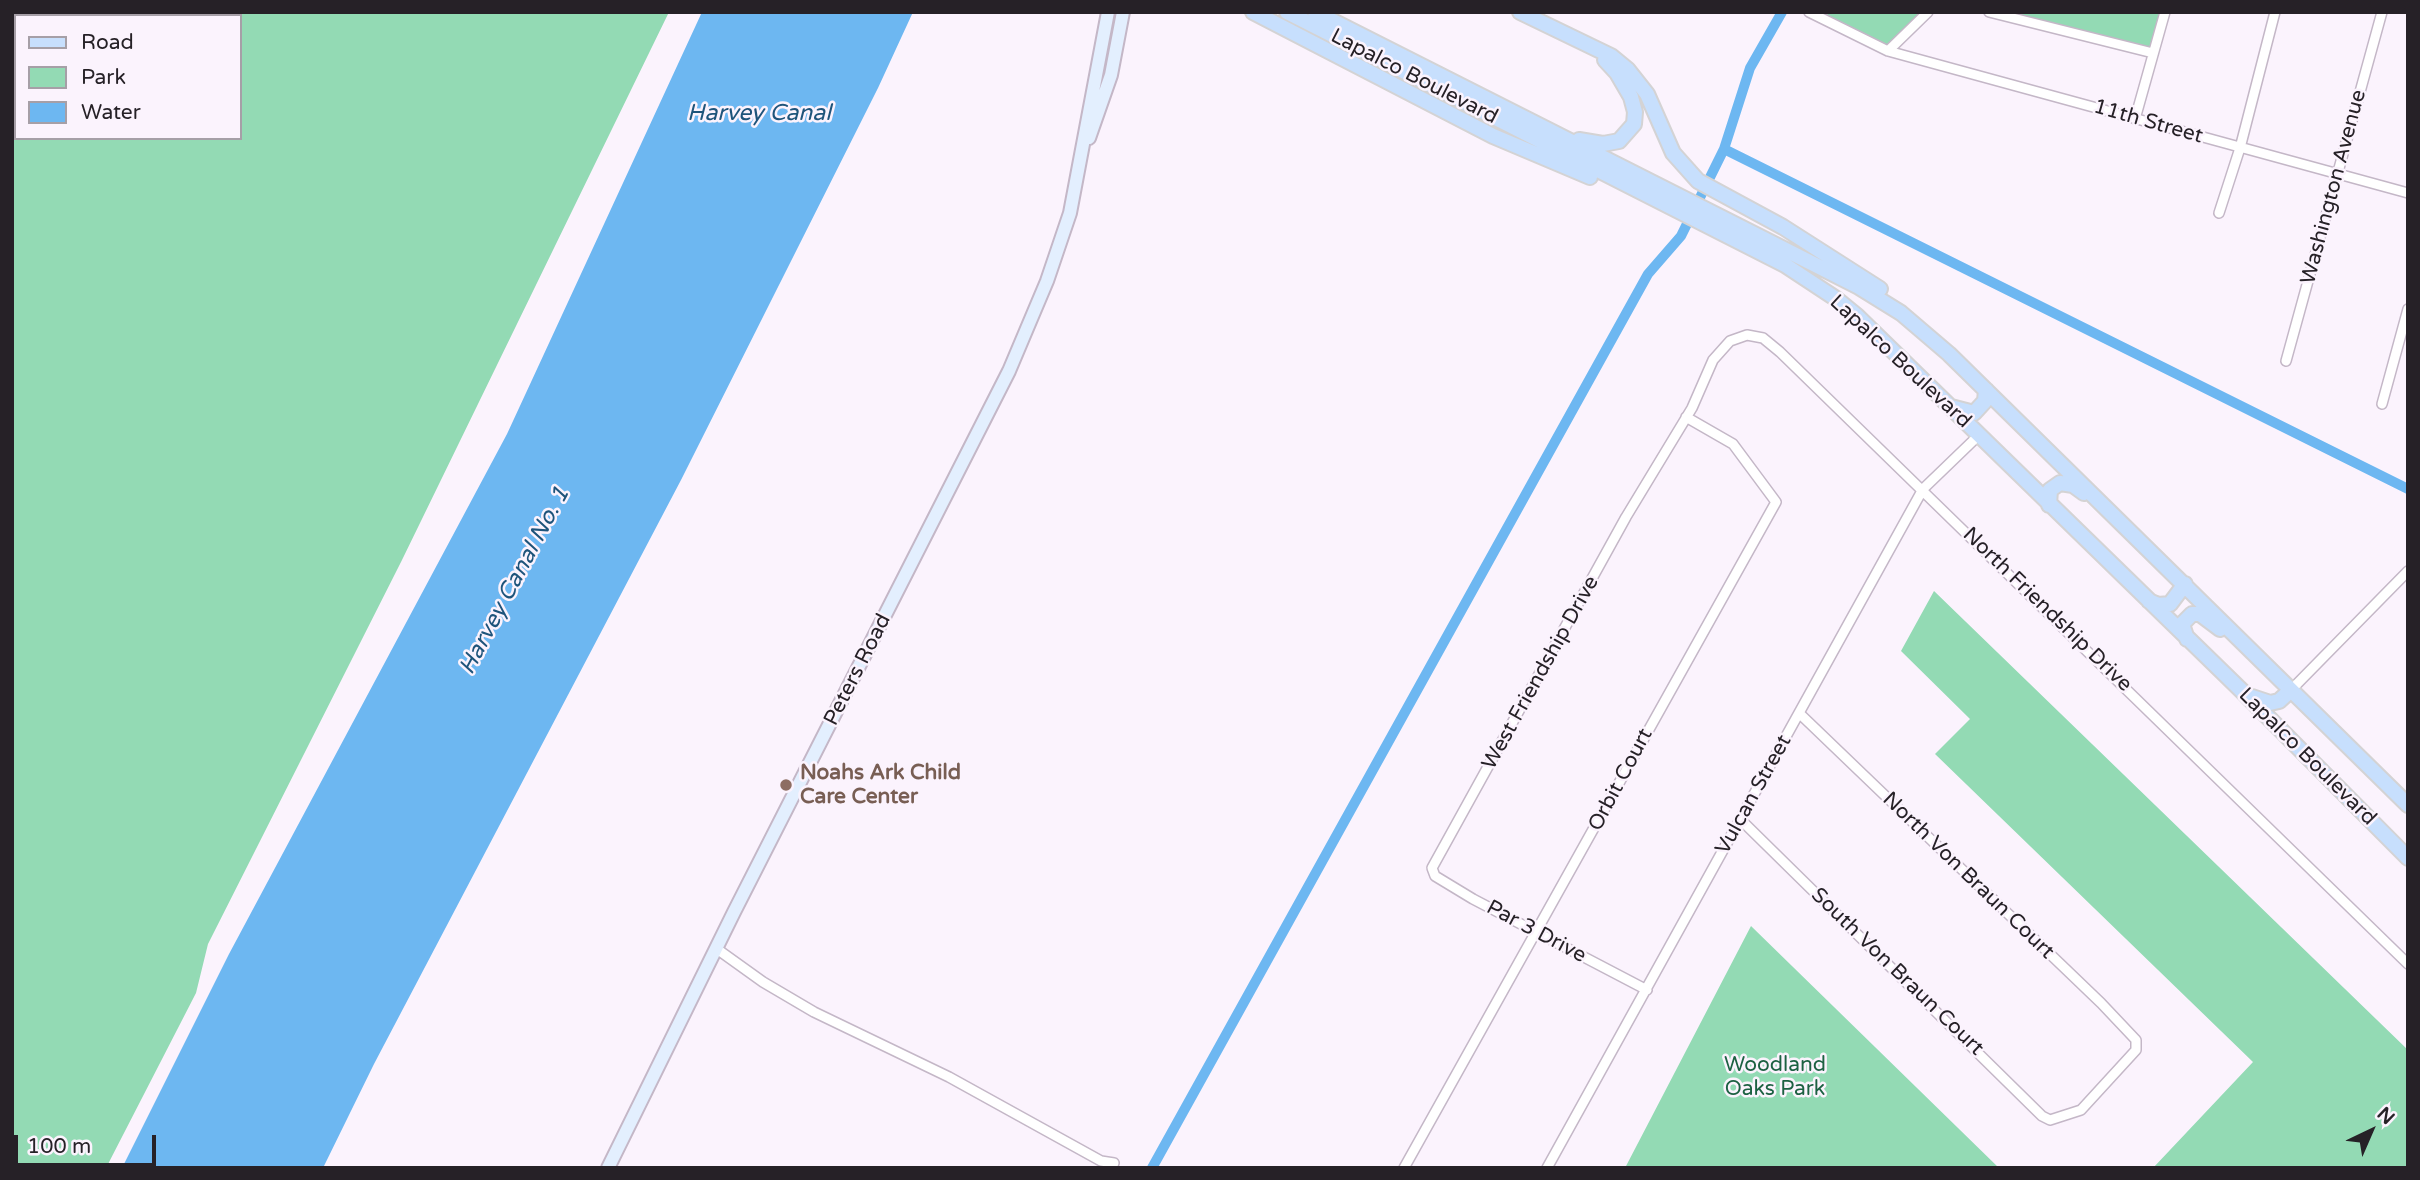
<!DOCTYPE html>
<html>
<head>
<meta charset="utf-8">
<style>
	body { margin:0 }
	#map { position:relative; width:2420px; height:1180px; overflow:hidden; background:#fbf3fd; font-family:"Varela Round",sans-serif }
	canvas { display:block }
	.frame { position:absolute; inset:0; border:14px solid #262127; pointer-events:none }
	.legend { position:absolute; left:14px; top:14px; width:228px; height:126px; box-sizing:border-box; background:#fbf3fd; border:2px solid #a69fa7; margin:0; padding:9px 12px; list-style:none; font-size:21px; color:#262127 }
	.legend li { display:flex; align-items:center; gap:14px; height:35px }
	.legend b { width:35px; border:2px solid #a69fa7 }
	.north { position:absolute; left:2336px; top:1096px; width:70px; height:70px; -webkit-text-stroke:5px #fbf3fd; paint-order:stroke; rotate:44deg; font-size:19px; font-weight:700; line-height:28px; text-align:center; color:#262127 }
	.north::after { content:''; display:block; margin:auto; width:24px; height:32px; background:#262127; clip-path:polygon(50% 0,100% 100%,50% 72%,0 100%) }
	.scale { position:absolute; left:14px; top:1135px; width:142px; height:32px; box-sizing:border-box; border:4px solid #262127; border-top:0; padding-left:9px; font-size:21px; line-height:24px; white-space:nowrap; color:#262127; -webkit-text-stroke:5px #fbf3fd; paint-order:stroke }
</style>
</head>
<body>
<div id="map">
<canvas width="2420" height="1180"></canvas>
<div class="frame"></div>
<ul class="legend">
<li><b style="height:9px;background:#c7dffd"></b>Road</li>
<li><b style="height:19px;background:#93dab4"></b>Park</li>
<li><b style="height:19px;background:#6db7f1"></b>Water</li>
</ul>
<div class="north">N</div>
<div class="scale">100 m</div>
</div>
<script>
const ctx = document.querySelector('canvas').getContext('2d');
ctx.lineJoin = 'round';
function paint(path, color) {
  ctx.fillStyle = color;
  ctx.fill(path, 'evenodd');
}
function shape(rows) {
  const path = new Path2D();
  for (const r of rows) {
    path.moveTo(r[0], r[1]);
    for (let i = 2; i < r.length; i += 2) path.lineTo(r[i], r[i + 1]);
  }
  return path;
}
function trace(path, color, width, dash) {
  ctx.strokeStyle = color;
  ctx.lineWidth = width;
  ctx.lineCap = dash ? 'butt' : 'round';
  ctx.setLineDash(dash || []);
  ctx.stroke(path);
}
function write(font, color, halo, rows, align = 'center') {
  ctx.font = font + ' "Varela Round",sans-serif';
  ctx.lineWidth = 5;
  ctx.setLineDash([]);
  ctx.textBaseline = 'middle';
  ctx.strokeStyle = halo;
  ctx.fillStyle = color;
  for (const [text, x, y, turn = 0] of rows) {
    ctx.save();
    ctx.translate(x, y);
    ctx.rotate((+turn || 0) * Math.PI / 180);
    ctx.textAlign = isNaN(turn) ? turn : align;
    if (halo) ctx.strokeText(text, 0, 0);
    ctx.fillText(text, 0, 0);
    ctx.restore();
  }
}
paint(shape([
	[12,12,669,12,401,562,208,944,196,993,106,1168,12,1168],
	[16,16,240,16,240,138,16,138],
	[1823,12,1928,12,1888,51],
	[1989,12,2165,12,2153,53],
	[1934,591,2408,1050,2408,1168,2153,1168,2253,1062,1935,754,1970,719,1901,651],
	[1751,926,1999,1168,1625,1168]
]), '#93dab4');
paint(shape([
	[702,12,913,12,878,88,681,480,374,1064,323,1168,122,1168,229,954,507,434]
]), '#6db7f1');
trace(shape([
	[1724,149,2408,489],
	[1152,1168,1648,274,1681,236,1724,149,1750,68,1782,12]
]), '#6db7f1', 10);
const minor = shape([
	[1809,12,1888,51,2408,193],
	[1989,12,2153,53],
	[1888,51,1928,12],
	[2135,119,2165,12],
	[2219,213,2240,148,2275,12],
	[2286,361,2382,12],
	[2382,404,2408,309],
	[2291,690,2408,571],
	[1740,819,2042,1116,2050,1120,2081,1110,2136,1050,2136,1040,2101,1003,1799,713],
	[717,949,763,982,814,1012,949,1077,1101,1161,1114,1163],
	[1647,990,1473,899,1435,876,1432,868,1626,517,1692,408,1713,360,1730,341,1747,335,1763,338,1780,352,2408,964],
	[1404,1168,1776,502,1733,444,1686,417],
	[1547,1168,1923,489,1978,436]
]);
const secondary = shape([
	[1089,138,1111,75,1123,12],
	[608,1168,734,912,1009,371,1047,281,1070,213,1108,12]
]);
const primary = shape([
	[1253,12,1493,136,1590,177],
	[1287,12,1785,265,1835,298,1857,316,2242,691,2408,858],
	[1315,12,1859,287,1901,313,1949,354,2408,805],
	[1520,12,1611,56,1628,70,1647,94,1673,153,1698,181,1783,227,1880,289],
	[1579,140,1603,144,1619,141,1634,124,1635,112,1631,97,1617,73,1605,60],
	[1951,407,1974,413,1985,401,1986,390],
	[2049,505,2050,490,2060,483,2073,485,2084,493],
	[2149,601,2158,605,2170,604,2185,584],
	[2187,639,2182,624,2192,614,2200,614,2220,629],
	[2252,697,2270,703,2279,701,2291,690]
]);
trace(minor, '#c4b7c7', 12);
trace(secondary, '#c4b7c7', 16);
trace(primary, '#d4d3d4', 18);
trace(minor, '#fff', 9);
trace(secondary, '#e3effe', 12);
trace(primary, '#c7dffd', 14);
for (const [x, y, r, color] of [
	[786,785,7,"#8d6e63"]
]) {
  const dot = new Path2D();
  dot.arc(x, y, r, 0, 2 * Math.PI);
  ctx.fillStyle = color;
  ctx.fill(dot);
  trace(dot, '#fbf3fd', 2.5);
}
write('21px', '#262127', '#fbf3fd', [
	["Lapalco Boulevard",1414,77,27],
	["11th Street",2148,122,16],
	["Washington Avenue",2334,187,-75],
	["Lapalco Boulevard",1900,362,43],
	["North Friendship Drive",2047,610,44],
	["Peters Road",858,670,-63],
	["West Friendship Drive",1541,673,-61],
	["Lapalco Boulevard",2307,757,45],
	["Orbit Court",1621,780,-62],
	["Vulcan Street",1754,795,-61],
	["North Von Braun Court",1968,876,44],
	["Par 3 Drive",1536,932,28],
	["South Von Braun Court",1897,972,44]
]);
write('bold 21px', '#785e54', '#fbf3fd', [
	["Noahs Ark Child",800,773],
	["Care Center",800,797]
], 'left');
write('21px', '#1c6142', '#fbf3fd', [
	["Woodland",1775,1065],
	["Oaks Park",1775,1089]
]);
write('italic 23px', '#1e547b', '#fbf3fd', [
	["Harvey Canal",759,114],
	["Harvey Canal No. 1",515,581,-62]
]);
</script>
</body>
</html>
